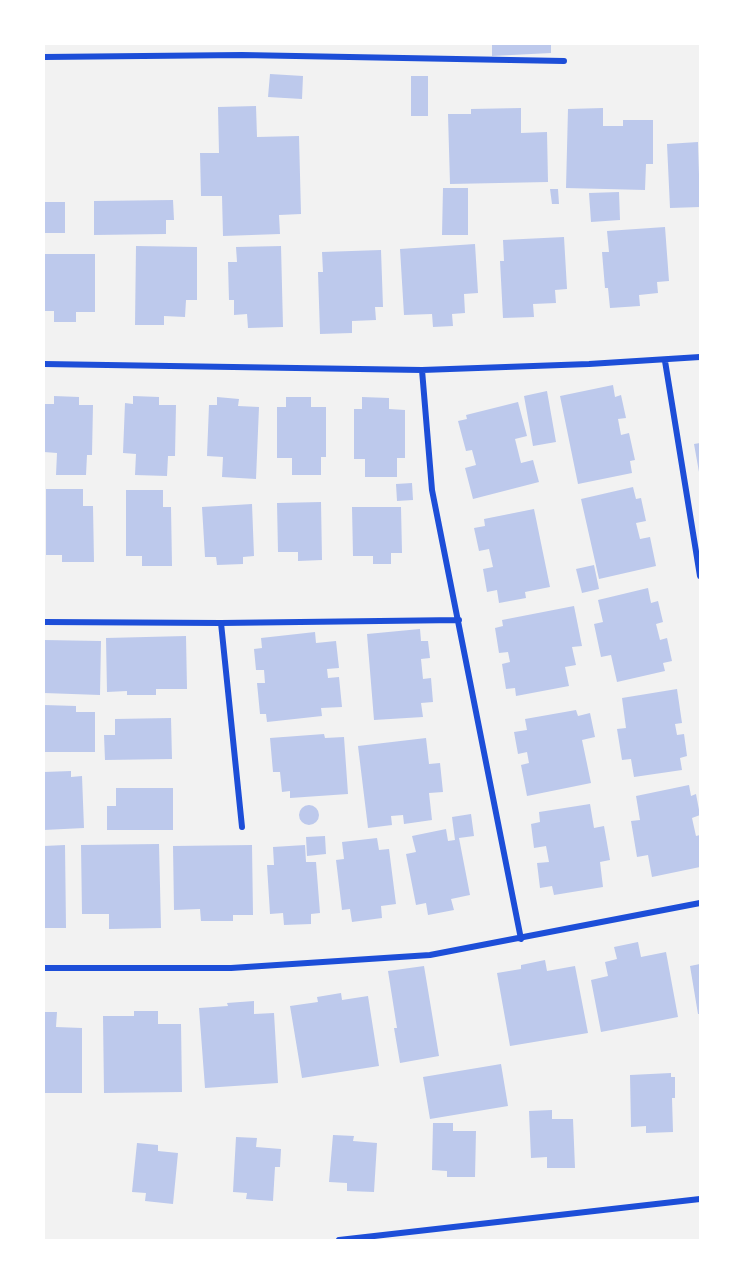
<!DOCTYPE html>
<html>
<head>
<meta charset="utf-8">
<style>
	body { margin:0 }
	#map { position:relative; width:744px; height:1284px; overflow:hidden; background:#f2f2f2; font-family:"PT Sans Narrow",sans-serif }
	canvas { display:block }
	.frame { position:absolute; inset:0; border:45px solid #fff; pointer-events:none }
</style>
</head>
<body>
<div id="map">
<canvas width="744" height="1284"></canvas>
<div class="frame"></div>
</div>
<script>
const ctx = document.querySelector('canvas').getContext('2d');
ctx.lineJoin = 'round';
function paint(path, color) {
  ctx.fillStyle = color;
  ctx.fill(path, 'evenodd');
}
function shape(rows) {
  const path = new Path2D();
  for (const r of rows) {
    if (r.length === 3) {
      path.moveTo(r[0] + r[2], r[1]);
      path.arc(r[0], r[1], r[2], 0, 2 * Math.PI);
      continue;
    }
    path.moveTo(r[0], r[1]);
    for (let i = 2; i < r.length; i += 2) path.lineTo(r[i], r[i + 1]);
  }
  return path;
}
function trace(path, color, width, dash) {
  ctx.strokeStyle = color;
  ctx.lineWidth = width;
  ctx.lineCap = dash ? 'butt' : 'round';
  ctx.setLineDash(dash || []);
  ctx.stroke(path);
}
paint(shape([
	[492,44,551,44,551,53,492,56],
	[270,74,303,76,302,99,268,97],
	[411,76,428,76,428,116,411,116],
	[256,106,257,137,299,136,301,214,279,215,280,234,223,236,222,196,201,196,200,153,219,153,218,107],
	[521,108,521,133,547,132,548,182,450,184,448,114,471,114,471,109],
	[603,108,603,126,623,126,623,120,653,120,653,164,646,164,645,190,566,188,568,109],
	[698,142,700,207,670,208,667,144],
	[443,188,468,188,468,235,442,235],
	[550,189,558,189,559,204,552,204],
	[619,192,620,220,591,222,589,193],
	[173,200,174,220,166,220,166,234,94,235,94,201],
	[44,202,65,202,65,233,44,233],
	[665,227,669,281,657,282,658,293,639,295,640,306,610,308,608,288,605,288,602,252,609,252,607,231],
	[564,237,567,289,555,290,556,303,533,304,534,317,503,318,500,261,504,261,503,240],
	[475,244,478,293,464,294,465,313,452,314,453,326,433,327,432,314,404,315,400,249],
	[136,246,197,247,197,300,186,300,185,317,164,316,164,325,135,325],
	[281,246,283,327,248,328,247,314,234,315,234,300,229,300,228,262,237,262,236,247],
	[381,250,383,307,375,307,376,320,352,321,352,333,320,334,318,272,323,272,322,252],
	[44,254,95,254,95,312,76,312,76,322,54,322,54,311,44,311],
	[613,385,615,397,621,395,626,418,618,419,621,435,629,433,635,460,630,461,632,473,578,484,560,396],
	[547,391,556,442,533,446,524,396],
	[54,396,79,397,79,405,93,405,92,455,87,455,86,475,56,475,57,453,44,452,45,404,54,404],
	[133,396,159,397,159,405,176,405,175,456,168,456,167,476,135,475,136,454,123,453,125,403,133,404],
	[217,397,239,399,238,406,259,407,256,479,222,477,223,457,207,456,209,405,217,405],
	[286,397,311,397,311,407,326,407,326,457,321,457,321,475,292,475,292,458,277,458,277,407,286,407],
	[362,397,389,398,389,409,405,410,405,458,397,458,397,477,365,477,365,459,354,459,354,409,362,409],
	[518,402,527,436,515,439,521,463,533,460,539,482,473,499,465,468,476,465,472,450,466,451,458,421,467,419,466,415],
	[700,443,700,472,699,472,694,444],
	[412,483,413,500,397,501,396,484],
	[633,487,636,499,641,498,646,521,636,523,640,539,650,537,656,566,599,579,581,499],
	[46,489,83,489,83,506,93,506,94,562,62,562,62,555,46,555],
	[126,490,163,490,163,507,171,507,172,566,142,566,142,556,126,556],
	[321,502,322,560,298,561,298,552,278,552,277,503],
	[252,504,254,556,243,557,243,564,217,565,216,557,205,557,202,507],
	[352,507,401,507,402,553,391,553,391,564,373,564,373,556,353,556],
	[534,509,550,587,525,592,526,598,499,603,497,590,487,592,483,569,493,567,489,549,479,551,474,528,485,526,484,519],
	[594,565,599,589,582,593,576,569],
	[648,588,651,603,658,601,663,622,656,624,660,640,667,638,672,661,663,663,665,671,617,682,611,655,601,657,594,624,603,622,598,600],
	[574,606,582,646,572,647,576,665,565,667,569,686,516,696,515,688,506,689,502,664,510,662,508,652,499,653,495,628,503,626,502,620],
	[420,629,421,641,428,641,430,658,421,659,423,679,431,678,433,702,421,703,423,717,374,720,367,634],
	[315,632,316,643,336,641,339,668,327,669,328,678,339,677,342,707,321,708,322,716,267,722,266,714,260,714,257,683,265,683,264,670,256,670,254,649,262,648,261,638],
	[186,636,187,689,156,689,156,695,127,695,127,691,107,692,106,638],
	[44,640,101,641,100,695,44,693],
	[677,689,682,723,675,724,677,735,684,734,687,756,680,758,682,770,634,777,631,759,622,760,617,729,626,728,622,698],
	[44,705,76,706,76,712,95,712,95,752,44,752],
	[576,710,578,716,590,713,595,737,582,740,591,783,527,796,521,765,529,763,527,752,518,754,514,732,527,730,525,719],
	[171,718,172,759,105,760,104,735,115,735,115,719],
	[324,734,325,738,344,737,348,794,290,798,290,791,282,792,280,772,273,772,270,738],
	[426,738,429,764,440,763,443,792,429,793,432,820,404,824,403,815,391,816,392,825,368,828,358,746],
	[71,771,71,777,82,776,84,828,44,830,44,772],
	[689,785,691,796,696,794,700,815,692,818,696,836,700,835,700,867,652,877,648,855,637,857,631,821,640,820,636,796],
	[116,788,173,788,173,830,107,830,107,806,116,806],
	[590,804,594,828,604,826,610,860,600,862,603,887,554,895,552,886,540,888,537,863,549,862,546,846,534,848,531,824,540,822,539,812],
	[309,815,10],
	[471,814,474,836,459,838,470,895,451,899,454,910,428,915,426,903,416,905,406,854,416,852,412,836,446,829,448,841,455,840,452,817],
	[325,836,326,854,307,856,306,837],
	[377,838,379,850,389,849,396,904,381,906,382,918,352,922,350,909,342,910,336,860,344,859,342,842],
	[159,844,161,928,109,929,109,914,82,914,81,845],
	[65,845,66,928,44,928,44,846],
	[252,845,253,915,233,915,233,921,201,921,200,909,174,910,173,846],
	[305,845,306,862,316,862,320,913,311,914,311,924,284,925,283,913,270,914,267,865,274,865,273,847],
	[638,942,641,957,666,952,678,1017,601,1032,591,980,608,976,605,962,617,959,614,947],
	[545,960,547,971,575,966,588,1033,510,1046,497,973,521,969,521,965],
	[700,964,700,1014,698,1014,690,966],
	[424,966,439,1056,400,1063,394,1028,397,1028,388,971],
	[341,993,342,1000,368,996,379,1066,302,1078,290,1006,318,1002,317,997],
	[254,1001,254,1014,274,1013,278,1083,205,1088,199,1008,228,1006,227,1003],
	[134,1011,158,1011,158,1024,181,1024,182,1092,104,1093,103,1016,134,1016],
	[44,1012,57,1012,56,1027,82,1028,82,1093,44,1093],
	[501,1064,508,1106,430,1119,423,1077],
	[671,1073,671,1077,675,1077,675,1098,672,1098,673,1132,646,1133,646,1126,631,1127,630,1075],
	[552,1110,552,1119,573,1119,575,1168,547,1168,547,1157,531,1158,529,1111],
	[433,1123,453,1123,453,1131,476,1131,475,1177,447,1177,447,1171,432,1170],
	[333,1135,354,1136,353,1141,377,1143,374,1192,347,1191,347,1183,329,1182],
	[236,1137,257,1138,256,1147,281,1149,280,1167,275,1167,273,1201,246,1199,247,1193,233,1192],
	[137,1143,158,1145,158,1151,178,1153,173,1204,145,1201,146,1193,132,1192]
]), '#bdc9ec');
trace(shape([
	[44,57,242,55,564,61],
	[665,361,700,576],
	[44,364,422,370,589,364,700,357],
	[422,370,432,490,521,939],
	[44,622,221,623,459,620],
	[221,623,242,827],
	[44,968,231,968,430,955,700,903],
	[339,1240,700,1199]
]), '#1d4ed8', 6);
</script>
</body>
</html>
